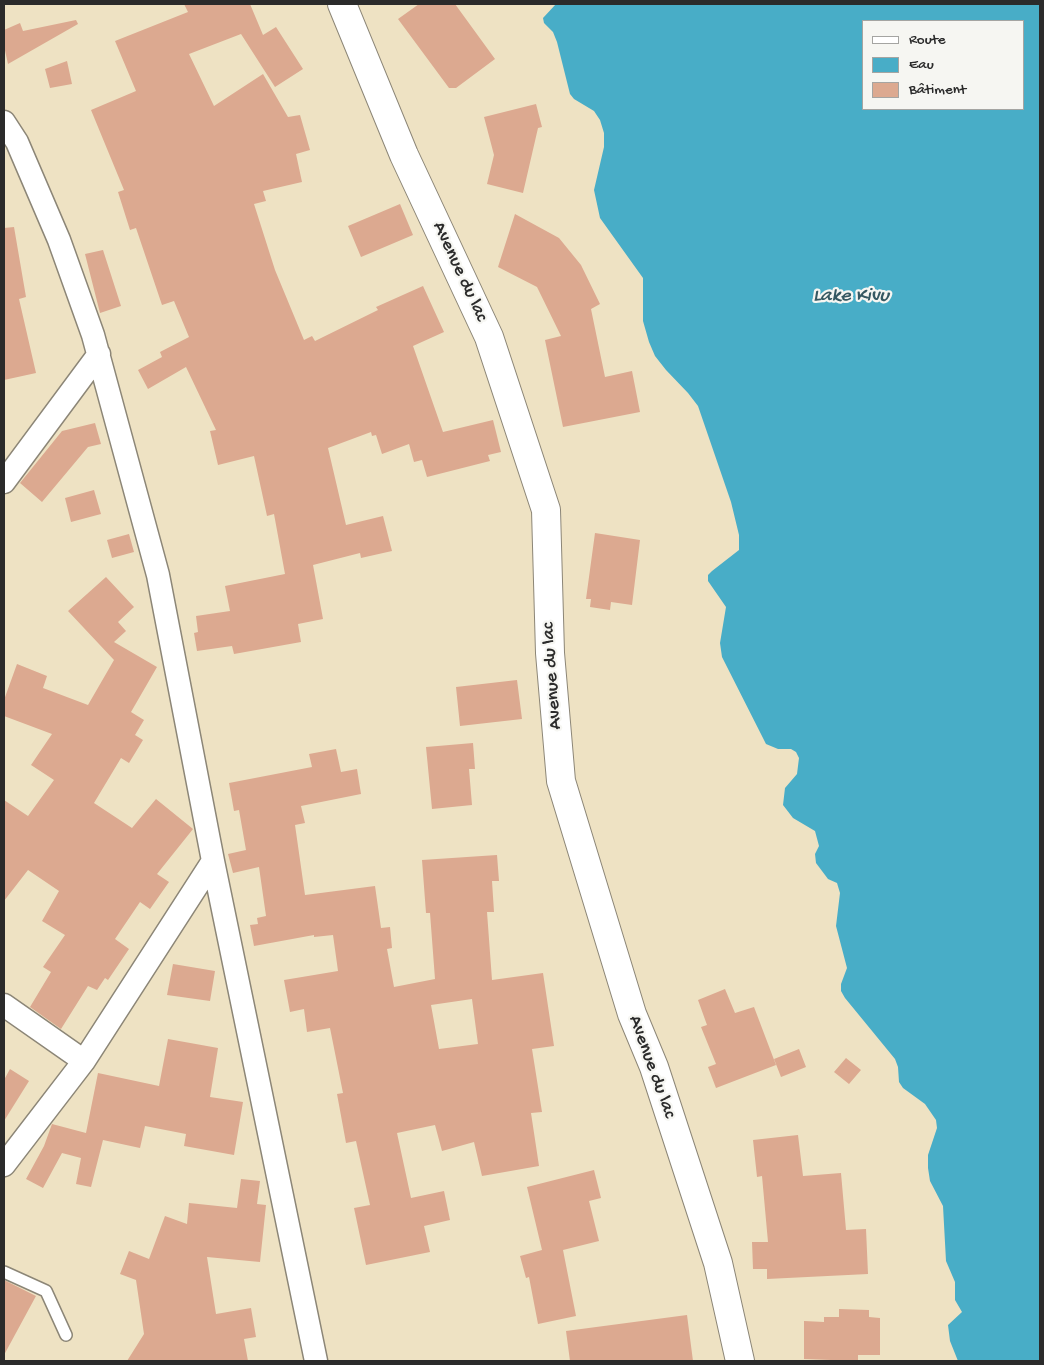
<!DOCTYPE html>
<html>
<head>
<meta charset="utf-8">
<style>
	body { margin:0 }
	#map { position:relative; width:1044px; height:1365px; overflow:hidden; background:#eee2c3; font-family:"Gochi Hand",sans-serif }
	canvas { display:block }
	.frame { position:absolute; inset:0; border:5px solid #2b2b2b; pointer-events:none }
	.legend { position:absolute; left:862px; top:20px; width:162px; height:90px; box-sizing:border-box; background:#f6f6f2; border:1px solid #a5a5a2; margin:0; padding:6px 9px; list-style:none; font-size:15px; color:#2b2b2b }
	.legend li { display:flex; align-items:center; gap:10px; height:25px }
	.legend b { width:25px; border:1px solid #a5a5a2 }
</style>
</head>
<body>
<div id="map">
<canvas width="1044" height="1365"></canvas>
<div class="frame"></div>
<ul class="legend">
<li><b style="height:6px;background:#fff"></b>Route</li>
<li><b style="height:14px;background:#48adc7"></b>Eau</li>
<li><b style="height:14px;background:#dca990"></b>Bâtiment</li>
</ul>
</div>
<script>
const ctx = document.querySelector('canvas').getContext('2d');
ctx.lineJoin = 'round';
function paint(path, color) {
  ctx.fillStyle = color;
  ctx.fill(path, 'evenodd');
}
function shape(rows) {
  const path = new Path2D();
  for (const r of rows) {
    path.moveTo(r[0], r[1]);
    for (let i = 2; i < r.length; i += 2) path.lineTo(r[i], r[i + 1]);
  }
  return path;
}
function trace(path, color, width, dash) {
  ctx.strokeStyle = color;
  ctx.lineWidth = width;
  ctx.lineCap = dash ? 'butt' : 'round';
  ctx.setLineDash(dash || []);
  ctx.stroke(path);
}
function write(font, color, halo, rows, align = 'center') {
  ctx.font = font + ' "Gochi Hand",sans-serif';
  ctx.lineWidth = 4.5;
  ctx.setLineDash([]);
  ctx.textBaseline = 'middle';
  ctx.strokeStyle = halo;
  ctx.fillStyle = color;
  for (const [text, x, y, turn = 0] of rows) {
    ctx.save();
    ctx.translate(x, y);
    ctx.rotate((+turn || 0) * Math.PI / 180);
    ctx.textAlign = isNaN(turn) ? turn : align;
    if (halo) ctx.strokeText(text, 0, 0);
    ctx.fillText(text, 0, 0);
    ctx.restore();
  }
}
paint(shape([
	[556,4,1040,4,1040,1361,958,1361,950,1341,948,1325,962,1312,955,1300,955,1282,946,1261,943,1206,930,1181,928,1168,928,1155,937,1128,936,1120,925,1104,903,1088,899,1082,898,1067,895,1059,845,998,841,991,841,984,847,968,836,926,840,893,837,883,828,879,816,863,815,854,819,846,815,831,793,818,783,805,785,788,797,774,799,758,796,752,791,749,778,749,766,744,722,657,720,643,726,607,708,581,708,575,712,571,739,550,739,535,731,502,698,406,688,393,666,370,655,356,649,342,643,321,643,278,600,218,594,190,604,147,604,133,600,120,594,111,574,99,570,94,557,42,553,32,544,23,543,18],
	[863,21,1023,21,1023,109,863,109]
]), '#48adc7');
paint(shape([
	[184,4,250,4,263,35,276,27,303,69,275,87,241,34,189,54,214,106,263,74,288,117,300,115,310,150,296,154,302,182,263,191,266,201,254,204,275,270,304,340,312,336,315,341,378,310,376,307,423,286,444,332,413,346,443,432,493,420,501,452,488,455,490,461,427,477,422,460,414,462,409,444,382,454,376,435,372,436,371,432,328,448,346,525,383,516,392,551,361,558,360,553,313,565,323,619,298,624,301,642,234,654,232,646,197,651,194,633,198,632,196,616,230,611,225,586,285,574,274,514,267,516,254,456,218,465,210,431,216,430,186,367,148,389,138,370,162,357,160,352,189,337,174,301,162,305,136,228,130,230,118,192,124,190,91,110,136,91,115,41,188,12],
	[419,4,455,4,495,59,456,88,449,88,398,19],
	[76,20,78,24,8,64,4,46,4,30,20,23,23,31],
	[67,61,72,84,50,88,45,69],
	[536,104,542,127,538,128,523,193,487,184,494,155,484,117],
	[400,204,413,235,361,257,348,226],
	[515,214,559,238,581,265,600,304,591,309,605,377,632,371,640,412,563,427,545,340,561,336,537,287,498,267],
	[14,227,26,297,19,299,36,373,4,380,4,228],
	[103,250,121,306,100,313,85,254],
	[95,423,101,444,88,447,42,502,20,483,62,431],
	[94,490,101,514,71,522,65,498],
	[595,533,640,540,632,605,611,602,610,610,590,607,591,599,586,599],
	[129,534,134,552,112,558,107,540],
	[106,577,134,607,118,622,126,631,114,642,157,667,131,712,144,720,135,735,143,740,129,763,121,758,94,803,132,828,156,799,193,829,157,874,169,882,150,909,140,902,115,939,129,949,108,980,105,978,97,990,88,986,61,1029,30,1007,51,972,43,967,65,935,42,921,59,891,28,870,4,901,4,800,28,816,54,780,31,765,52,734,4,716,4,700,17,664,47,676,43,688,88,705,114,660,68,611],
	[517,680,522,719,460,726,456,687],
	[473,743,475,769,469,769,472,805,432,809,426,747],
	[336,749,341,772,357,769,361,794,301,806,305,823,295,825,305,895,375,886,381,928,390,927,392,948,387,949,394,987,435,979,430,913,426,913,422,860,497,855,499,881,492,881,494,912,487,912,492,980,543,973,554,1046,532,1049,542,1112,531,1113,539,1166,482,1176,474,1142,442,1151,435,1125,397,1133,411,1198,444,1191,450,1220,424,1226,430,1252,366,1265,354,1208,370,1205,356,1141,346,1143,337,1094,343,1093,330,1028,307,1032,304,1009,290,1012,284,980,338,971,333,935,314,937,314,935,254,946,250,925,258,924,257,918,266,916,259,867,233,873,228,854,246,850,239,810,234,811,229,783,312,767,309,754],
	[472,999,478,1044,439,1049,431,1005],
	[173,964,215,971,210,1001,167,995],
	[725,989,735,1013,754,1007,776,1065,716,1088,708,1067,716,1064,701,1027,707,1025,698,1000],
	[168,1039,218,1048,210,1097,243,1102,234,1155,184,1146,186,1134,145,1126,140,1148,103,1140,91,1187,76,1184,81,1158,62,1153,43,1188,26,1179,44,1146,52,1124,86,1133,98,1073,159,1086],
	[799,1049,806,1067,781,1077,774,1059],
	[846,1058,861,1070,849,1084,834,1072],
	[10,1069,29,1081,4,1121,4,1080],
	[798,1135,803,1176,841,1173,846,1230,866,1229,868,1274,767,1279,767,1269,753,1269,752,1242,768,1242,762,1176,757,1177,753,1140],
	[594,1170,601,1198,589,1201,599,1241,563,1250,576,1316,538,1324,529,1277,526,1278,520,1256,542,1250,527,1187],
	[241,1179,260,1181,257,1204,266,1205,260,1262,207,1257,216,1314,251,1308,256,1337,244,1339,248,1361,127,1361,144,1334,136,1280,120,1274,129,1251,149,1259,165,1216,187,1224,189,1203,237,1208],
	[4,1280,36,1296,4,1355],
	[839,1309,869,1310,869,1317,880,1318,880,1355,858,1355,858,1361,804,1359,804,1321,824,1322,824,1317,839,1317],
	[687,1315,693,1361,570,1361,566,1331]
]), '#dca990');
const service = shape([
	[4,1272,46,1291,66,1335]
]);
const minor = shape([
	[4,122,17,142,59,240,93,335,158,575,213,861,316,1361],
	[4,482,99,354],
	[4,1005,84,1061],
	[4,1165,84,1061,213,861]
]);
const secondary = shape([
	[342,4,404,155,489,337,546,510,550,653,561,781,632,1014,654,1067,718,1263,740,1361]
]);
trace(service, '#8c8677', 14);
trace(minor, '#8c8677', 25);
trace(secondary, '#8c8677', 30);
trace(service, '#fff', 11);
trace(minor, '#fff', 22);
trace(secondary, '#fff', 28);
write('19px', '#2b2b2b', '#f6f6f2', [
	["Avenue du lac",459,272,65],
	["Avenue du lac",553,676,-94],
	["Avenue du lac",651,1067,70]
]);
write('italic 20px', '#355862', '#f6f6f2', [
	["Lake Kivu",851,297]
]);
</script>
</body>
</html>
